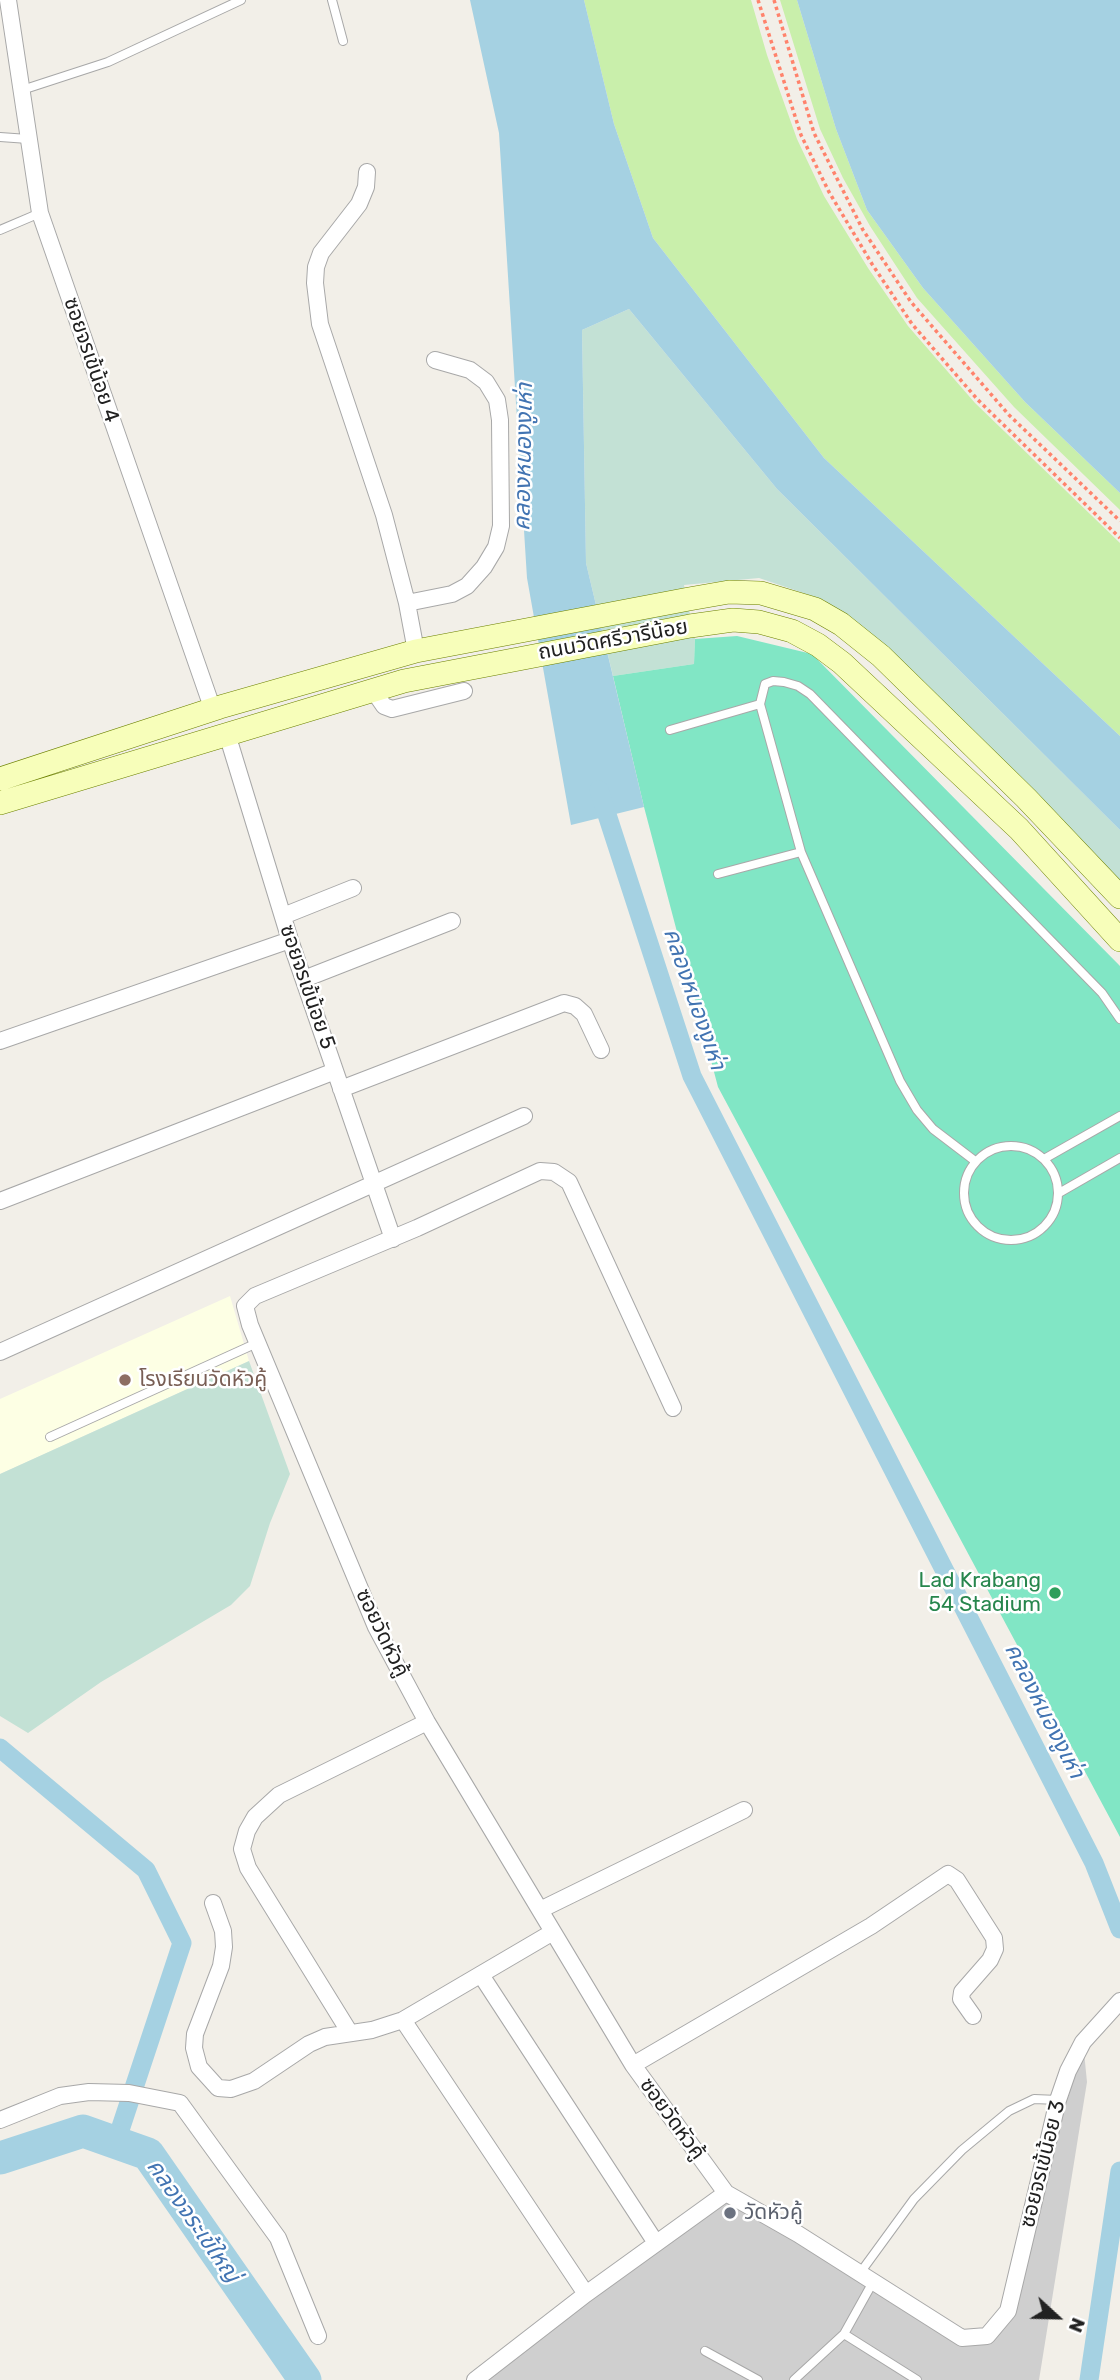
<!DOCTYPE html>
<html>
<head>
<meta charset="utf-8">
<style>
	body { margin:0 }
	#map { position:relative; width:1120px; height:2380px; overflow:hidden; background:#f2efe8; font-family:Rubik,sans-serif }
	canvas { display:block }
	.north { position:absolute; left:1022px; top:2282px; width:70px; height:70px; -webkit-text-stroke:5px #fff; paint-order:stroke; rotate:112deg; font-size:19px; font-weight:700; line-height:28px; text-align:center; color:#212121 }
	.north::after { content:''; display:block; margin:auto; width:24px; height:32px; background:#212121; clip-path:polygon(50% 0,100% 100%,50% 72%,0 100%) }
</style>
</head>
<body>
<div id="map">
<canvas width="1120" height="2380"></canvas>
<div class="north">N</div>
</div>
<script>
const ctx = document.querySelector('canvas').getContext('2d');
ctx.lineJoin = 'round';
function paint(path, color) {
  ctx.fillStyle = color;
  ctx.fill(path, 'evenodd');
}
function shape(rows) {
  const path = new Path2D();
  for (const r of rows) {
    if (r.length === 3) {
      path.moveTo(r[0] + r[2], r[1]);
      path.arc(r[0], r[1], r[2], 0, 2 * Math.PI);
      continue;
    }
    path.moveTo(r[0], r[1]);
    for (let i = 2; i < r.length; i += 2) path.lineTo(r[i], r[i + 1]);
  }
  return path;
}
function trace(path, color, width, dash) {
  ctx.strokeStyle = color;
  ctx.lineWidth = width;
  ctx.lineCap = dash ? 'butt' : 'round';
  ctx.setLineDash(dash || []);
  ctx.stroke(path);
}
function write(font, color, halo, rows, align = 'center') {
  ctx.font = font + ' Rubik,"Noto Sans Thai",sans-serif';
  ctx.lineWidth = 5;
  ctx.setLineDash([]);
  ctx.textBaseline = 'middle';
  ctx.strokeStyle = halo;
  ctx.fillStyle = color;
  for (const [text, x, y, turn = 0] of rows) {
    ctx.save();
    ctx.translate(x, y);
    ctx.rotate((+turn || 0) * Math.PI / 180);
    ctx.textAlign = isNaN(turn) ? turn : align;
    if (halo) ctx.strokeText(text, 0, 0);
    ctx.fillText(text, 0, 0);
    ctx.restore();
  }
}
paint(shape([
	[230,1296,249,1361,0,1474,0,1399]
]), '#fdffe4');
paint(shape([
	[1083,2042,1087,2082,1039,2380,475,2380,726,2193,962,2338,987,2336,1008,2310,1058,2101]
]), '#cfcfcf');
paint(shape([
	[584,0,751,0,767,55,797,139,824,196,868,268,908,326,975,403,1120,543,1120,736,824,458,653,238,614,124],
	[780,0,797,0,836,129,867,210,923,288,1025,402,1120,493,1120,510,1014,407,917,298,870,226,843,178,820,129]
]), '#c9efab');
paint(shape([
	[629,309,777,489,1120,830,1120,881,1004,763,824,600,759,578,684,585,695,639,694,664,613,676,586,563,582,330],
	[249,1361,290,1474,270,1523,250,1586,231,1605,101,1682,28,1733,0,1716,0,1474]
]), '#c3e1d5');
paint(shape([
	[737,636,812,654,1120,966,1120,1837,718,1087,644,807,613,676,694,664,695,639]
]), '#81e6c5');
paint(shape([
	[470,0,584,0,614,124,653,238,824,458,1120,736,1120,830,777,489,629,309,582,330,586,563,644,807,571,825,527,578,499,133],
	[797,0,1120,0,1120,493,1025,402,923,288,867,210,836,129]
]), '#a5d1e2');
trace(shape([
	[599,790,692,1076,1094,1863,1120,1929],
	[0,1748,146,1870,182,1943,116,2142],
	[1089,2380,1120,2171]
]), '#a5d1e2', 19);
trace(shape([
	[0,2158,83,2131,148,2154,305,2380]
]), '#a5d1e2', 33);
const lane = shape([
	[332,0,343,41],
	[22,90,108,62,241,0],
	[0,137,28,139],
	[0,230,40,213],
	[670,730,760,704],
	[718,874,801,852],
	[1011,1193,47],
	[1044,1159,1120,1116],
	[975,1161,933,1129,917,1110,900,1081,801,852,760,704,765,684,773,681,784,682,798,686,810,694,1102,993,1120,1019],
	[1059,1193,1120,1158],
	[50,1437,257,1343],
	[860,2273,914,2199,962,2150,1009,2111,1034,2099,1058,2100],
	[844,2334,917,2380],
	[705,2351,758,2380],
	[794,2380,844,2334,873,2282]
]);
const street = shape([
	[8,0,40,213,213,710],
	[367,172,366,187,359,204,321,253,316,267,315,283,320,324,384,515,407,603,416,651],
	[407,603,452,594,467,586,484,567,496,547,501,526,500,420,497,400,486,382,470,370,435,360],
	[373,690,384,706,392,709,464,691],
	[227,734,290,940,393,1239],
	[283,916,353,888],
	[304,979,452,921],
	[0,1041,290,940],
	[341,1089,564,1003,575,1006,584,1014,601,1050],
	[0,1201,335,1071],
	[0,1352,524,1116],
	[673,1408,569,1182,554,1172,540,1171,417,1228,255,1296,245,1306,250,1325,376,1627,427,1722,633,2065,726,2193,798,2234,962,2338,987,2336,1008,2311,1058,2100,1068,2071,1083,2042,1120,2001],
	[213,1903,223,1931,224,1947,221,1966,195,2034,194,2048,199,2067,218,2088,231,2089,254,2081,309,2044,325,2037,372,2030,403,2020,553,1932],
	[540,1910,744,1810],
	[481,1975,656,2243],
	[403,2020,586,2294],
	[350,2033,248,1868,242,1849,247,1831,255,1817,279,1795,427,1722],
	[633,2065,871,1926,948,1874,957,1880,994,1938,995,1949,990,1960,962,1992,961,1999,973,2016],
	[0,2120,60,2096,89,2092,129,2093,180,2103,278,2238,318,2336],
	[475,2380,586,2294,726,2193]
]);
const secondary = shape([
	[0,779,220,707,416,651,689,599,729,592,761,593,815,609,841,624,881,656,1026,798,1120,897],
	[0,803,404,681,690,626,733,620,759,622,792,631,818,645,842,663,1019,829,1120,940]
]);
trace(lane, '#a8a8a8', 10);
trace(street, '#a8a8a8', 18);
trace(secondary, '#6c8100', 24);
trace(shape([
	[758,0,801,135,829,192,872,264,912,324,978,400,1120,538],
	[774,0,814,133,863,230,911,302,1009,415,1120,521]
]), '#ff836c', 3.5, [3.5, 3.5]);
trace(lane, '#fff', 8);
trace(street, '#fff', 16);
trace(secondary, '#f7feba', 23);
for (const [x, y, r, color] of [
	[125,1380,7,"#8d6e63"],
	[1055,1593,7,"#2e9e5b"],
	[730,2213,7,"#6b7280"]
]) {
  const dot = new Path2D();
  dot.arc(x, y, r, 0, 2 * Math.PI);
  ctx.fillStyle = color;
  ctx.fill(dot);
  trace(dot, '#fff', 2.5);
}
write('21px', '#212121', '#fff', [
	["ซอยจรเข้น้อย 4",91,360,71],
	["ถนนวัดศรีวารีน้อย",613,640,-10],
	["ซอยจรเข้น้อย 5",307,987,71],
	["ซอยวัดหัวคู้",382,1633,64],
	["ซอยวัดหัวคู้",672,2119,54],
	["ซอยจรเข้น้อย 3",1043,2164,-76]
]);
write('21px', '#785e54', '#fff', [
	["โรงเรียนวัดหัวคู้",139,1380]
], 'left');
write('21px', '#27864d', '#fff', [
	["Lad Krabang",1041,1581],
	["54 Stadium",1041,1605]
], 'right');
write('21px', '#5b616d', '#fff', [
	["วัดหัวคู้",744,2213]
], 'left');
write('italic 23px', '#4274b2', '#fff', [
	["คลองหนองงูเห่า",524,457,-89],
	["คลองหนองงูเห่า",694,999,71],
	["คลองหนองงูเห่า",1044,1711,63],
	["คลองจระเข้ใหญ่",193,2221,55]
]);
</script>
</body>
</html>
